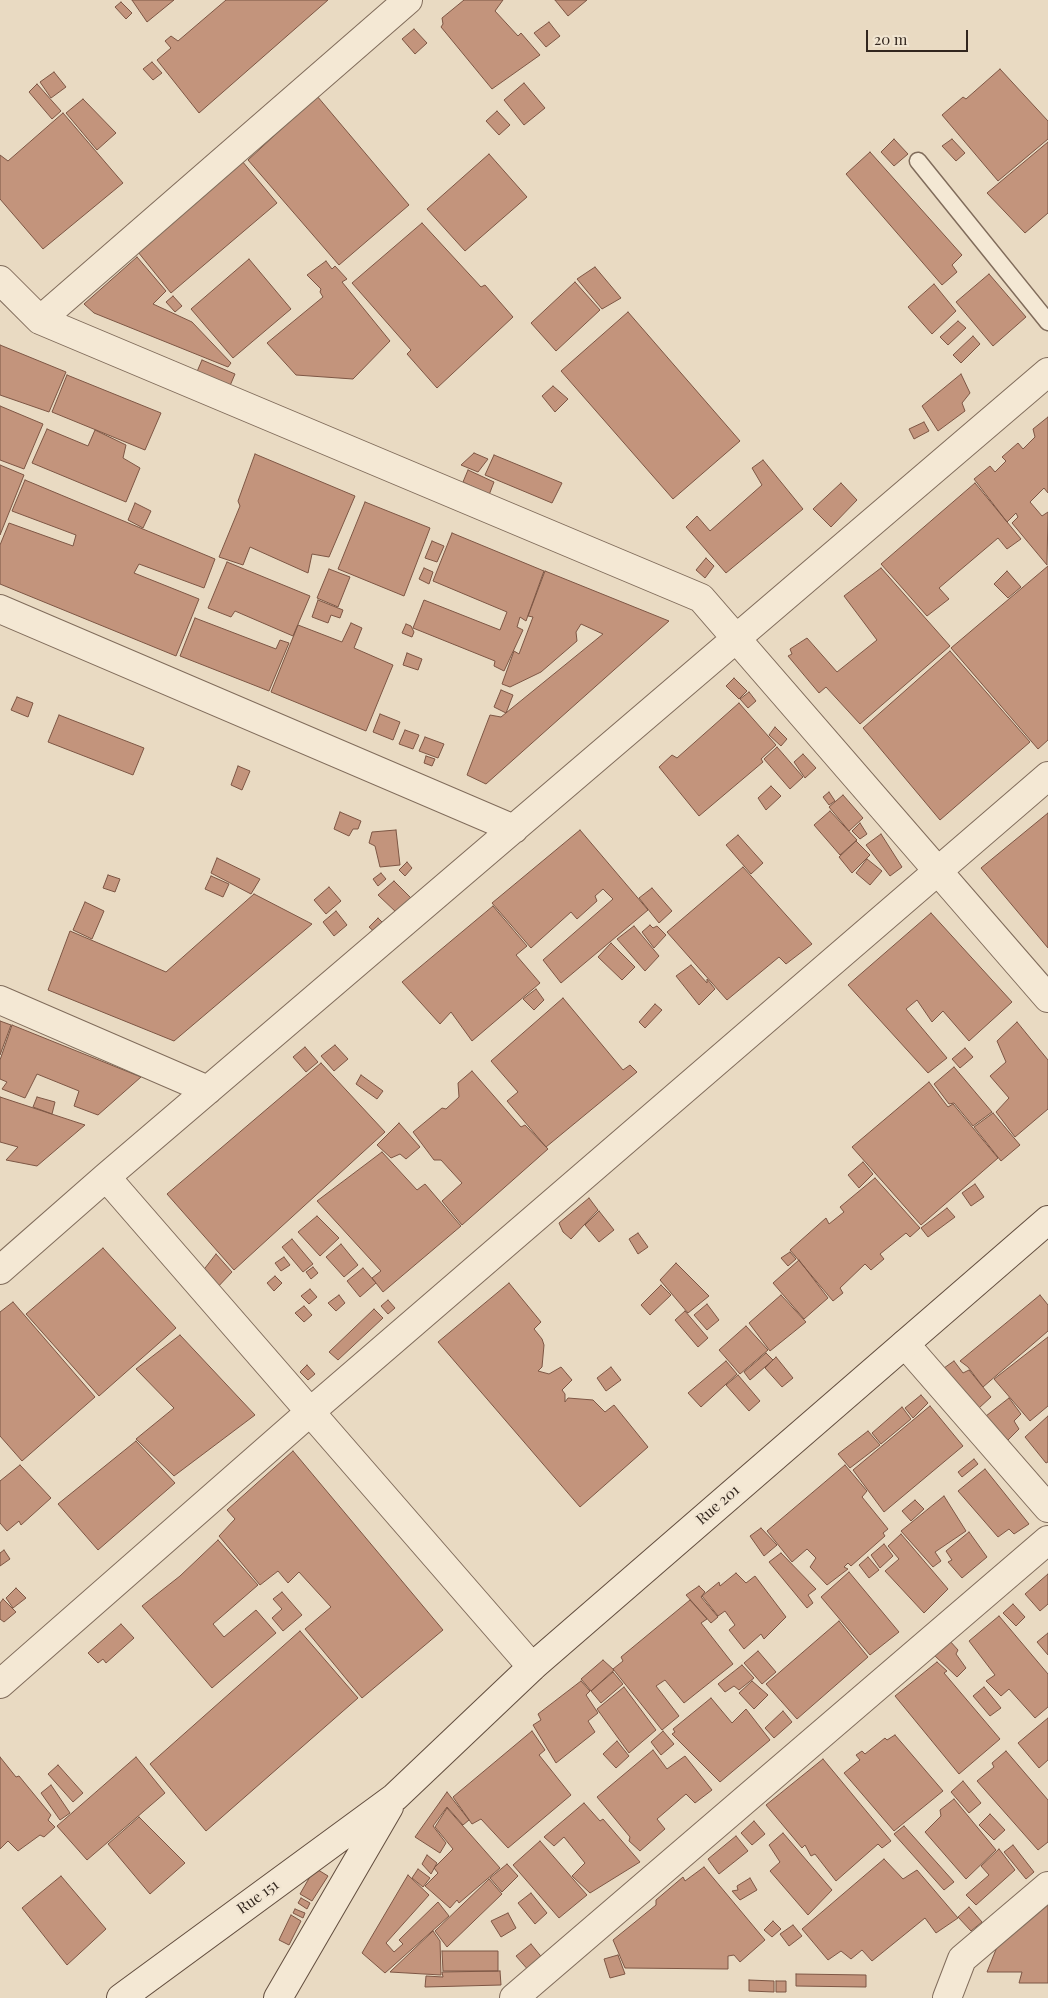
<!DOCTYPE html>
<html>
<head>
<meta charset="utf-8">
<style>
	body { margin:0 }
	#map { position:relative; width:1048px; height:1998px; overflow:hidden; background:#e9dac2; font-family:"Playfair Display",serif }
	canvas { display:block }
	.scale { position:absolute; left:866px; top:30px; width:102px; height:22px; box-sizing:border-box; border:2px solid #32261e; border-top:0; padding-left:6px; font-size:15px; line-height:18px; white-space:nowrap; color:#32261e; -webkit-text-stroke:4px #f1e5d1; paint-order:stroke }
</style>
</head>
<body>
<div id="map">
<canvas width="1048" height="1998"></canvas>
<div class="scale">20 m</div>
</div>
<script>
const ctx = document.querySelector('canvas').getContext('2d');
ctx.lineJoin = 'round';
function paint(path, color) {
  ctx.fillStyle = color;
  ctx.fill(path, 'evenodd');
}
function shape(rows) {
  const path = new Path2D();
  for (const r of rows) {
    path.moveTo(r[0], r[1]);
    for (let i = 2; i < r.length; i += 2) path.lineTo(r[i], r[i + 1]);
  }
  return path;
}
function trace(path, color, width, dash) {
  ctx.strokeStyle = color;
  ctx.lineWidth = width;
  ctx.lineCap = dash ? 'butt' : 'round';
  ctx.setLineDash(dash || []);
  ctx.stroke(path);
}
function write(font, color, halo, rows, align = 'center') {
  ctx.font = font + ' "Playfair Display",serif';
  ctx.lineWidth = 4.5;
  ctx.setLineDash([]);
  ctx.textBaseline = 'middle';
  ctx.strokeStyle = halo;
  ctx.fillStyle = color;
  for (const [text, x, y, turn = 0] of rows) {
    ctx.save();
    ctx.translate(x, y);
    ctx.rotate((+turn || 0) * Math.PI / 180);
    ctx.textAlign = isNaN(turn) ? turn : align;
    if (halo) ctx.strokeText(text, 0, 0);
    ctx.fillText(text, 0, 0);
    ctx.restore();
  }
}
const building = shape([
	[132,0,174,0,147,22,132,0],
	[226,0,328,0,199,113,157,60,171,48,165,41,171,36,178,41,226,0],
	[464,0,503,0,495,11,518,36,521,33,540,55,492,89,441,27,443,24,442,18,464,0],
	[555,0,587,0,568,16,555,0],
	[121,2,132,13,126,19,115,7,121,2],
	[549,22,560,36,546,47,534,33,549,22],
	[414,29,427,43,415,54,402,39,414,29],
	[152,62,162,73,153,80,143,69,152,62],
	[1000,69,1048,121,1048,139,998,181,942,115,963,97,966,99,1000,69],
	[54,72,66,87,51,98,40,82,54,72],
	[524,83,545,108,524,125,504,100,524,83],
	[37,84,61,111,52,119,29,92,37,84],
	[317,96,409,205,339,265,248,160,317,96],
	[83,99,116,133,97,150,66,113,83,99],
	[497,111,510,125,499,135,486,121,497,111],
	[63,113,123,183,43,249,0,199,0,155,8,161,63,113],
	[894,139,908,154,894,166,881,152,894,139],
	[952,139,965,153,956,161,942,146,952,139],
	[1048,142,1048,213,1025,233,987,193,1048,142],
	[870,152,962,255,952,265,957,272,942,285,846,174,870,152],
	[489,154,527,197,465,251,427,209,489,154],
	[242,161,277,203,171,293,138,252,242,161],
	[422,223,481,287,485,285,513,317,437,388,407,354,411,350,352,283,422,223],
	[137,257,166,291,153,304,192,322,231,363,228,367,94,313,84,304,137,257],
	[249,259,291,309,233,358,191,309,249,259],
	[326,261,332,269,335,266,347,279,342,282,390,341,353,379,296,375,267,343,323,297,320,292,321,289,307,275,326,261],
	[595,267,621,298,602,309,577,279,595,267],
	[989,274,1026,317,993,346,956,302,989,274],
	[575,282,600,310,556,351,531,323,575,282],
	[934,284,956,311,932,334,908,307,934,284],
	[173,296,182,306,175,312,166,302,173,296],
	[628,312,740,441,673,499,561,371,628,312],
	[958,321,966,328,948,345,940,337,958,321],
	[973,336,980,344,961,363,953,355,973,336],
	[0,345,66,372,49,412,0,395,0,345],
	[202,360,235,374,229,388,196,374,202,360],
	[961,374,970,393,962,403,965,411,938,431,922,406,961,374],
	[67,375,161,413,145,450,52,412,67,375],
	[553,386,568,399,555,412,542,396,553,386],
	[0,406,43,424,24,469,0,460,0,406],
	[1048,417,1048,493,1044,488,1030,502,1042,516,1048,512,1047,565,1012,523,1018,517,1016,513,1007,522,974,479,990,466,995,472,1006,461,1002,457,1018,443,1023,449,1035,437,1033,429,1048,417],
	[924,422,929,431,914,439,909,429,924,422],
	[47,429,88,446,95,430,126,445,123,458,140,468,126,502,32,463,47,429],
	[474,453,488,459,478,472,461,465,474,453],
	[255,454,355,496,329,557,312,554,308,573,250,547,243,565,219,557,240,506,238,501,255,454],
	[494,455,562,483,552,503,485,475,494,455],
	[763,460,803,509,726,573,686,527,697,516,710,531,762,485,752,468,763,460],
	[0,465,24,475,0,535,0,465],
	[468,470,494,482,489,495,463,482,468,470],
	[25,480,215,559,204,588,139,564,134,573,199,599,176,656,0,584,0,545,9,523,73,546,76,535,12,511,25,480],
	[841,483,857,500,831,527,813,509,841,483],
	[975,483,1021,539,1007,549,998,538,939,588,949,599,927,616,881,564,975,483],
	[365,502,430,528,404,596,338,569,365,502],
	[135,503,151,511,143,528,128,520,135,503],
	[452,533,544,571,526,621,520,617,517,627,523,630,504,671,494,666,495,661,413,628,424,600,500,630,507,612,433,581,452,533],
	[432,541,444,546,437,562,425,558,432,541],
	[706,558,714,566,705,578,696,570,706,558],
	[227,562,310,596,293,636,235,611,231,617,208,608,227,562],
	[1048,566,1048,740,1038,749,951,648,1048,566],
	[424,568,433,572,429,584,419,579,424,568],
	[881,568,950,646,860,724,826,687,819,693,788,656,792,654,790,649,807,638,837,672,877,640,844,596,881,568],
	[329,569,350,577,338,607,317,598,329,569],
	[545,571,669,621,486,784,467,775,490,715,501,717,603,634,581,624,576,632,577,641,541,672,510,687,502,684,514,651,519,654,533,617,528,616,545,571],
	[1007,571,1021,587,1008,598,994,584,1007,571],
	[318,600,343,610,340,618,331,615,328,623,312,617,318,600],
	[195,618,276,649,280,640,289,643,269,691,180,656,195,618],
	[351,623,362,628,354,648,393,665,366,731,271,692,298,625,342,642,351,623],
	[406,624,411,626,414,632,412,637,402,633,406,624],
	[950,651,1030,742,940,820,863,728,950,651],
	[407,653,422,659,418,670,403,665,407,653],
	[734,678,747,691,739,699,726,686,734,678],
	[501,690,513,695,506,713,494,707,501,690],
	[749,692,756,701,748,708,740,699,749,692],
	[17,697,33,703,28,717,11,710,17,697],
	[739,703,776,745,761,759,763,762,699,816,659,767,672,755,677,758,739,703],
	[380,714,400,722,393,740,373,732,380,714],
	[59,715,144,748,133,775,48,742,59,715],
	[775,727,787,739,781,746,769,735,775,727],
	[405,730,419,735,413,749,399,744,405,730],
	[425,737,444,744,438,758,419,751,425,737],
	[777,747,803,777,790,789,764,759,777,747],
	[803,754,816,768,805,778,794,762,803,754],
	[426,756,435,759,432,766,424,763,426,756],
	[238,766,250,771,242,790,231,785,238,766],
	[771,786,781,796,766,810,758,798,771,786],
	[829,792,835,801,829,805,823,797,829,792],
	[843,795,863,818,849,831,829,807,843,795],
	[830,811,857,840,840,855,814,825,830,811],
	[340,812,361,821,358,829,353,829,349,836,334,829,340,812],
	[1048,813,1048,948,981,868,1048,813],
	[860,823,867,834,860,839,852,831,860,823],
	[396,830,400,865,380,867,375,846,369,843,372,832,396,830],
	[580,830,648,910,561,983,543,960,613,899,603,889,595,896,597,901,577,919,571,912,531,948,492,903,580,830],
	[881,834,902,867,890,876,866,845,881,834],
	[738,835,763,863,751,874,726,845,738,835],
	[856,841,870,855,852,873,839,857,856,841],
	[217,858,260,879,251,894,211,873,217,858],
	[867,859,882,871,870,885,856,873,867,859],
	[407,862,412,868,405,876,399,870,407,862],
	[743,867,812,944,786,964,779,957,727,1000,667,932,743,867],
	[381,873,386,879,378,886,373,879,381,873],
	[108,875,120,879,115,892,103,888,108,875],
	[211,876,229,884,223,897,205,889,211,876],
	[394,881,412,899,397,913,378,895,394,881],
	[329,887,341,901,326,914,314,900,329,887],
	[652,888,672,911,659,923,639,898,652,888],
	[254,894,312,924,174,1041,48,990,70,931,166,972,254,894],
	[85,902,104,911,92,939,73,930,85,902],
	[493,906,527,946,516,955,540,983,472,1041,451,1012,440,1024,402,982,493,906],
	[336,911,347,925,334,936,323,922,336,911],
	[931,913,1012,1002,969,1041,943,1011,932,1022,917,1000,906,1009,947,1058,928,1073,848,985,931,913],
	[378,918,387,927,378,935,369,927,378,918],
	[650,925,653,928,657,926,666,935,654,948,642,932,650,925],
	[634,926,659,956,645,971,617,939,634,926],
	[611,943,635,967,622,980,598,957,611,943],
	[691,965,707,983,707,979,715,989,699,1005,676,976,691,965],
	[536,989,544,1000,534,1010,523,999,536,989],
	[563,998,623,1070,630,1065,637,1072,546,1147,507,1101,518,1092,491,1061,563,998],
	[655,1004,662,1010,645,1028,639,1022,655,1004],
	[0,1021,11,1025,0,1055,0,1021],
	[1017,1022,1048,1060,1048,1109,1015,1137,996,1112,1009,1098,990,1076,1006,1062,997,1041,1017,1022],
	[12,1025,141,1077,98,1115,74,1106,79,1091,37,1074,25,1098,2,1089,7,1082,0,1079,0,1060,12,1025],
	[335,1045,348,1059,334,1071,321,1056,335,1045],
	[305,1047,318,1062,306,1072,293,1057,305,1047],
	[965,1048,973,1057,960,1068,952,1059,965,1048],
	[321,1063,385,1132,234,1270,167,1194,321,1063],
	[954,1067,992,1112,973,1126,954,1103,949,1104,934,1084,954,1067],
	[472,1071,521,1127,525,1125,548,1149,462,1225,442,1201,462,1183,441,1160,434,1160,413,1132,442,1108,446,1109,459,1097,458,1083,472,1071],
	[361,1075,383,1091,377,1099,356,1084,361,1075],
	[929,1082,948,1107,953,1104,998,1158,921,1225,852,1147,929,1082],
	[0,1097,85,1125,37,1166,6,1160,18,1147,0,1142,0,1097],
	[37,1097,55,1102,52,1114,33,1107,37,1097],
	[993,1113,1020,1145,1001,1161,974,1127,993,1113],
	[399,1123,420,1147,406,1159,400,1154,391,1158,377,1145,399,1123],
	[382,1152,417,1190,425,1184,461,1226,383,1292,372,1278,381,1271,317,1201,382,1152],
	[863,1162,873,1174,859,1188,848,1175,863,1162],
	[875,1178,920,1228,910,1237,906,1233,880,1254,884,1259,871,1270,865,1264,840,1288,843,1293,833,1301,790,1250,826,1218,829,1224,844,1212,840,1207,875,1178],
	[975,1184,984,1197,971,1206,962,1193,975,1184],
	[589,1198,598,1210,571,1239,563,1232,559,1223,589,1198],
	[947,1208,955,1217,928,1237,921,1228,947,1208],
	[599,1211,614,1230,599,1242,585,1225,599,1211],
	[317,1216,339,1238,320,1256,298,1232,317,1216],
	[638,1233,648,1247,638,1254,629,1239,638,1233],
	[292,1239,313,1264,303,1272,282,1247,292,1239],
	[341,1244,358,1265,344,1277,326,1257,341,1244],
	[103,1248,176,1328,99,1396,26,1314,103,1248],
	[790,1252,796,1259,788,1266,781,1258,790,1252],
	[216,1254,232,1272,214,1291,198,1277,216,1254],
	[284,1257,290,1265,281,1271,275,1263,284,1257],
	[799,1260,828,1298,804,1319,773,1283,799,1260],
	[676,1263,709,1296,688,1313,660,1280,676,1263],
	[313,1267,318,1273,311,1279,306,1272,313,1267],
	[363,1268,376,1283,360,1297,347,1281,363,1268],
	[275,1276,282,1283,274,1291,267,1283,275,1276],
	[509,1283,541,1322,534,1329,542,1339,544,1345,542,1367,538,1371,549,1374,561,1367,572,1380,562,1390,565,1394,565,1402,568,1398,593,1400,605,1412,614,1405,648,1447,580,1507,438,1342,509,1283],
	[661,1285,671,1295,650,1315,641,1305,661,1285],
	[310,1289,317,1297,309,1304,301,1296,310,1289],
	[339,1295,345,1303,336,1311,328,1303,339,1295],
	[781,1295,806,1322,770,1351,749,1323,781,1295],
	[1040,1295,1048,1305,1048,1331,983,1387,968,1367,960,1361,1040,1295],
	[388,1300,395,1308,388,1314,381,1306,388,1300],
	[13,1302,95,1397,22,1461,0,1436,0,1312,13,1302],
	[707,1304,719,1320,707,1330,694,1315,707,1304],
	[304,1306,312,1315,304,1322,295,1313,304,1306],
	[374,1309,383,1318,338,1360,329,1352,374,1309],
	[685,1311,708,1338,698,1347,675,1320,685,1311],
	[746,1326,768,1350,740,1374,719,1350,746,1326],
	[180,1335,255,1415,174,1476,136,1439,174,1408,136,1369,180,1335],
	[1048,1337,1048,1406,1030,1421,994,1379,1048,1337],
	[766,1353,773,1360,750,1380,744,1372,766,1353],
	[776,1357,793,1378,782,1387,765,1368,776,1357],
	[726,1361,737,1374,701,1407,688,1393,726,1361],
	[954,1361,963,1373,969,1370,991,1397,979,1408,944,1368,954,1361],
	[307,1365,315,1374,308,1380,300,1372,307,1365],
	[611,1367,621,1380,606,1391,597,1378,611,1367],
	[738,1375,760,1401,749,1411,726,1385,738,1375],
	[921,1395,928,1403,913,1418,905,1408,921,1395],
	[1009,1398,1021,1414,1014,1421,1019,1429,1006,1442,986,1416,1009,1398],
	[930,1406,963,1446,884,1512,853,1470,930,1406],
	[902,1407,911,1419,881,1444,872,1433,902,1407],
	[1048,1416,1048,1462,1046,1463,1025,1437,1048,1416],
	[868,1431,880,1445,850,1468,838,1454,868,1431],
	[136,1441,175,1483,98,1550,58,1504,136,1441],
	[293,1451,443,1630,362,1698,305,1629,331,1607,299,1572,288,1583,278,1571,260,1585,219,1536,235,1519,227,1510,293,1451],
	[974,1459,978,1464,962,1477,958,1472,974,1459],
	[20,1465,51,1498,21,1525,19,1521,7,1531,0,1523,0,1481,20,1465],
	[845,1465,867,1491,862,1497,888,1529,883,1533,885,1536,851,1566,848,1563,844,1567,848,1569,827,1585,810,1567,816,1558,807,1549,792,1562,767,1531,845,1465],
	[985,1469,1029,1524,1014,1534,1009,1529,998,1537,958,1491,985,1469],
	[944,1496,966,1531,935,1552,941,1561,933,1567,901,1531,944,1496],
	[915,1500,924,1509,911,1521,902,1511,915,1500],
	[761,1528,777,1545,764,1556,750,1536,761,1528],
	[969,1532,987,1557,962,1578,948,1562,952,1560,946,1551,969,1532],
	[901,1534,948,1589,924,1613,885,1571,899,1559,888,1546,901,1534],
	[218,1540,258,1585,213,1624,224,1637,256,1610,276,1633,212,1688,142,1606,180,1576,218,1540],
	[884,1544,893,1556,880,1568,871,1555,884,1544],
	[4,1550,10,1559,0,1566,0,1553,4,1550],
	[781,1553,816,1589,808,1595,813,1603,807,1608,769,1562,781,1553],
	[868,1557,879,1570,869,1578,859,1565,868,1557],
	[849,1572,899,1632,870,1655,821,1597,849,1572],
	[736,1573,746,1583,755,1576,786,1617,764,1639,761,1634,744,1649,729,1630,735,1625,725,1611,718,1616,702,1596,719,1582,720,1586,736,1573],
	[1048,1574,1048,1604,1040,1611,1025,1594,1048,1574],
	[699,1586,705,1592,701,1597,718,1617,711,1623,686,1595,699,1586],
	[16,1588,26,1598,13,1608,6,1598,16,1588],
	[282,1592,302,1615,283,1631,272,1618,282,1609,273,1599,282,1592],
	[3,1599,16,1612,4,1622,0,1619,0,1603,3,1599],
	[690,1600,707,1619,701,1623,733,1664,684,1703,665,1680,656,1686,679,1716,662,1730,613,1669,623,1661,621,1657,690,1600],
	[1013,1604,1025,1617,1016,1626,1003,1613,1013,1604],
	[999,1616,1048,1674,1048,1707,1035,1718,1009,1689,1001,1696,986,1681,995,1675,969,1641,999,1616],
	[839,1621,868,1657,797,1719,766,1684,839,1621],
	[121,1624,134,1638,106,1663,103,1659,98,1663,88,1653,121,1624],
	[300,1631,358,1698,206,1831,150,1764,300,1631],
	[1048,1633,1048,1655,1037,1642,1048,1633],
	[949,1640,958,1650,956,1654,966,1668,957,1677,933,1654,949,1640],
	[758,1651,776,1672,762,1684,744,1663,758,1651],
	[603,1660,614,1670,591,1691,581,1679,603,1660],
	[937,1662,947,1671,944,1673,1000,1739,959,1774,895,1696,937,1662],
	[742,1665,754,1678,739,1690,734,1686,725,1692,718,1684,742,1665],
	[613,1672,623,1684,601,1703,591,1691,613,1672],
	[581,1681,590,1691,586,1695,598,1713,588,1721,595,1732,556,1763,533,1725,541,1720,538,1714,581,1681],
	[752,1681,768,1695,754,1709,739,1693,752,1681],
	[624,1687,656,1730,629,1753,597,1709,624,1687],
	[984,1687,1001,1708,990,1716,973,1696,984,1687],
	[711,1698,732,1723,746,1709,770,1740,720,1782,672,1734,675,1732,673,1729,711,1698],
	[783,1711,792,1722,774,1738,765,1728,783,1711],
	[1048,1718,1048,1760,1039,1768,1018,1743,1048,1718],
	[532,1731,545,1750,539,1755,571,1795,508,1848,481,1819,472,1824,453,1797,532,1731],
	[663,1731,674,1744,661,1755,651,1742,663,1731],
	[895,1735,943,1791,894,1831,844,1773,860,1760,856,1755,862,1751,865,1754,885,1738,887,1740,895,1735],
	[617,1741,629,1756,616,1768,603,1754,617,1741],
	[653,1750,667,1769,685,1756,712,1790,695,1803,686,1794,657,1819,665,1829,640,1851,629,1841,630,1837,597,1797,653,1750],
	[1006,1751,1048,1800,1048,1842,1038,1850,977,1781,994,1767,992,1763,1006,1751],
	[0,1757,16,1777,19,1776,51,1815,48,1820,55,1827,44,1837,40,1835,18,1851,8,1841,0,1849,0,1757],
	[136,1757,165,1793,87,1860,57,1826,136,1757],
	[823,1759,891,1841,882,1848,878,1844,836,1881,815,1854,811,1856,805,1845,802,1848,766,1805,823,1759],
	[58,1765,83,1793,73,1802,48,1774,58,1765],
	[963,1781,981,1803,969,1813,951,1792,963,1781],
	[51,1785,70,1813,60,1820,41,1793,51,1785],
	[447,1792,469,1820,463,1825,447,1807,433,1826,446,1843,440,1853,415,1837,447,1792],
	[954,1799,996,1850,966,1879,925,1832,941,1816,940,1810,954,1799],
	[584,1803,600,1821,603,1819,640,1862,590,1893,572,1876,585,1863,564,1837,554,1846,544,1837,584,1803],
	[447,1808,500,1868,459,1903,457,1900,450,1908,425,1886,438,1873,434,1868,453,1849,435,1827,447,1808],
	[990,1814,1005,1830,994,1840,979,1825,990,1814],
	[139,1817,185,1863,150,1894,108,1844,139,1817],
	[754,1821,765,1834,752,1845,741,1833,754,1821],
	[904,1826,954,1882,944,1890,894,1834,904,1826],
	[783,1833,832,1890,808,1915,770,1871,780,1862,769,1845,783,1833],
	[736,1836,748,1851,719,1874,708,1859,736,1836],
	[540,1841,587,1895,559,1918,513,1865,540,1841],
	[1013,1845,1034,1872,1026,1879,1004,1852,1013,1845],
	[999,1849,1015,1870,976,1905,966,1895,989,1875,981,1866,999,1849],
	[427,1855,437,1863,431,1874,422,1864,427,1855],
	[884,1859,903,1879,917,1870,958,1918,936,1933,925,1918,872,1961,862,1950,851,1959,841,1951,828,1960,802,1929,884,1859],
	[507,1864,518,1876,502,1892,490,1878,507,1864],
	[704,1867,765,1940,740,1962,734,1955,728,1956,728,1969,625,1968,613,1940,656,1905,656,1900,683,1877,685,1881,704,1867],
	[315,1868,328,1876,312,1901,300,1894,315,1868],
	[418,1869,430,1878,423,1887,412,1878,418,1869],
	[408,1875,429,1895,386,1943,394,1952,403,1944,399,1940,438,1902,449,1916,385,1973,362,1953,408,1875],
	[61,1876,106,1929,67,1965,22,1908,61,1876],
	[750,1878,757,1890,740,1900,732,1891,738,1890,737,1886,750,1878],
	[489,1879,502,1894,447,1947,435,1931,489,1879],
	[531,1893,547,1913,535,1924,518,1903,531,1893],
	[301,1898,310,1903,307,1909,298,1903,301,1898],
	[1048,1904,1048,1983,1019,1983,1022,1972,987,1972,997,1947,1048,1904],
	[969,1907,982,1922,971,1931,958,1917,969,1907],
	[295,1909,305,1913,303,1918,293,1913,295,1909],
	[508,1913,516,1928,501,1937,491,1921,508,1913],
	[291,1915,301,1921,289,1945,279,1940,291,1915],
	[773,1921,781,1929,772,1937,764,1930,773,1921],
	[793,1925,802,1936,789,1946,780,1934,793,1925],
	[433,1931,440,1941,441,1975,390,1972,433,1931],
	[531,1944,544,1960,530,1972,516,1956,531,1944],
	[442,1951,498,1951,498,1971,443,1971,442,1951],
	[618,1955,625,1974,610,1978,604,1959,618,1955],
	[500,1971,501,1985,425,1987,426,1976,443,1977,442,1972,500,1971],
	[796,1974,866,1975,866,1987,796,1986,796,1974],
	[749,1980,774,1981,774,1992,749,1991,749,1980],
	[776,1981,786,1981,786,1992,776,1992,776,1981]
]);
paint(building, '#c3947c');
trace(building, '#7d5644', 1);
const service = shape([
	[918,161,1048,322]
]);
const minor = shape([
	[0,280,40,320,701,598,1048,998],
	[40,320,408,0],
	[0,609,514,829],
	[0,1000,208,1090],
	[106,1177,532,1667],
	[0,1270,106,1177,1048,372],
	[905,1344,1048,1508],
	[0,1684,310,1412,1048,776],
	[514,1998,1048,1540],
	[947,1998,962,1959,1048,1886]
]);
const secondary = shape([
	[121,1998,395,1797,532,1667,1048,1220],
	[278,1998,389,1807]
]);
trace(service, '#806c5b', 19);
trace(minor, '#806c5b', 30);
trace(secondary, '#624d3e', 30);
trace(service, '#f4e8d4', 16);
trace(minor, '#f4e8d4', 28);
trace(secondary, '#f4e8d4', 28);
write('15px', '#32261e', '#f1e5d1', [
	["Rue 201",718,1505,-41],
	["Rue 151",258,1897,-36]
]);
</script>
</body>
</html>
